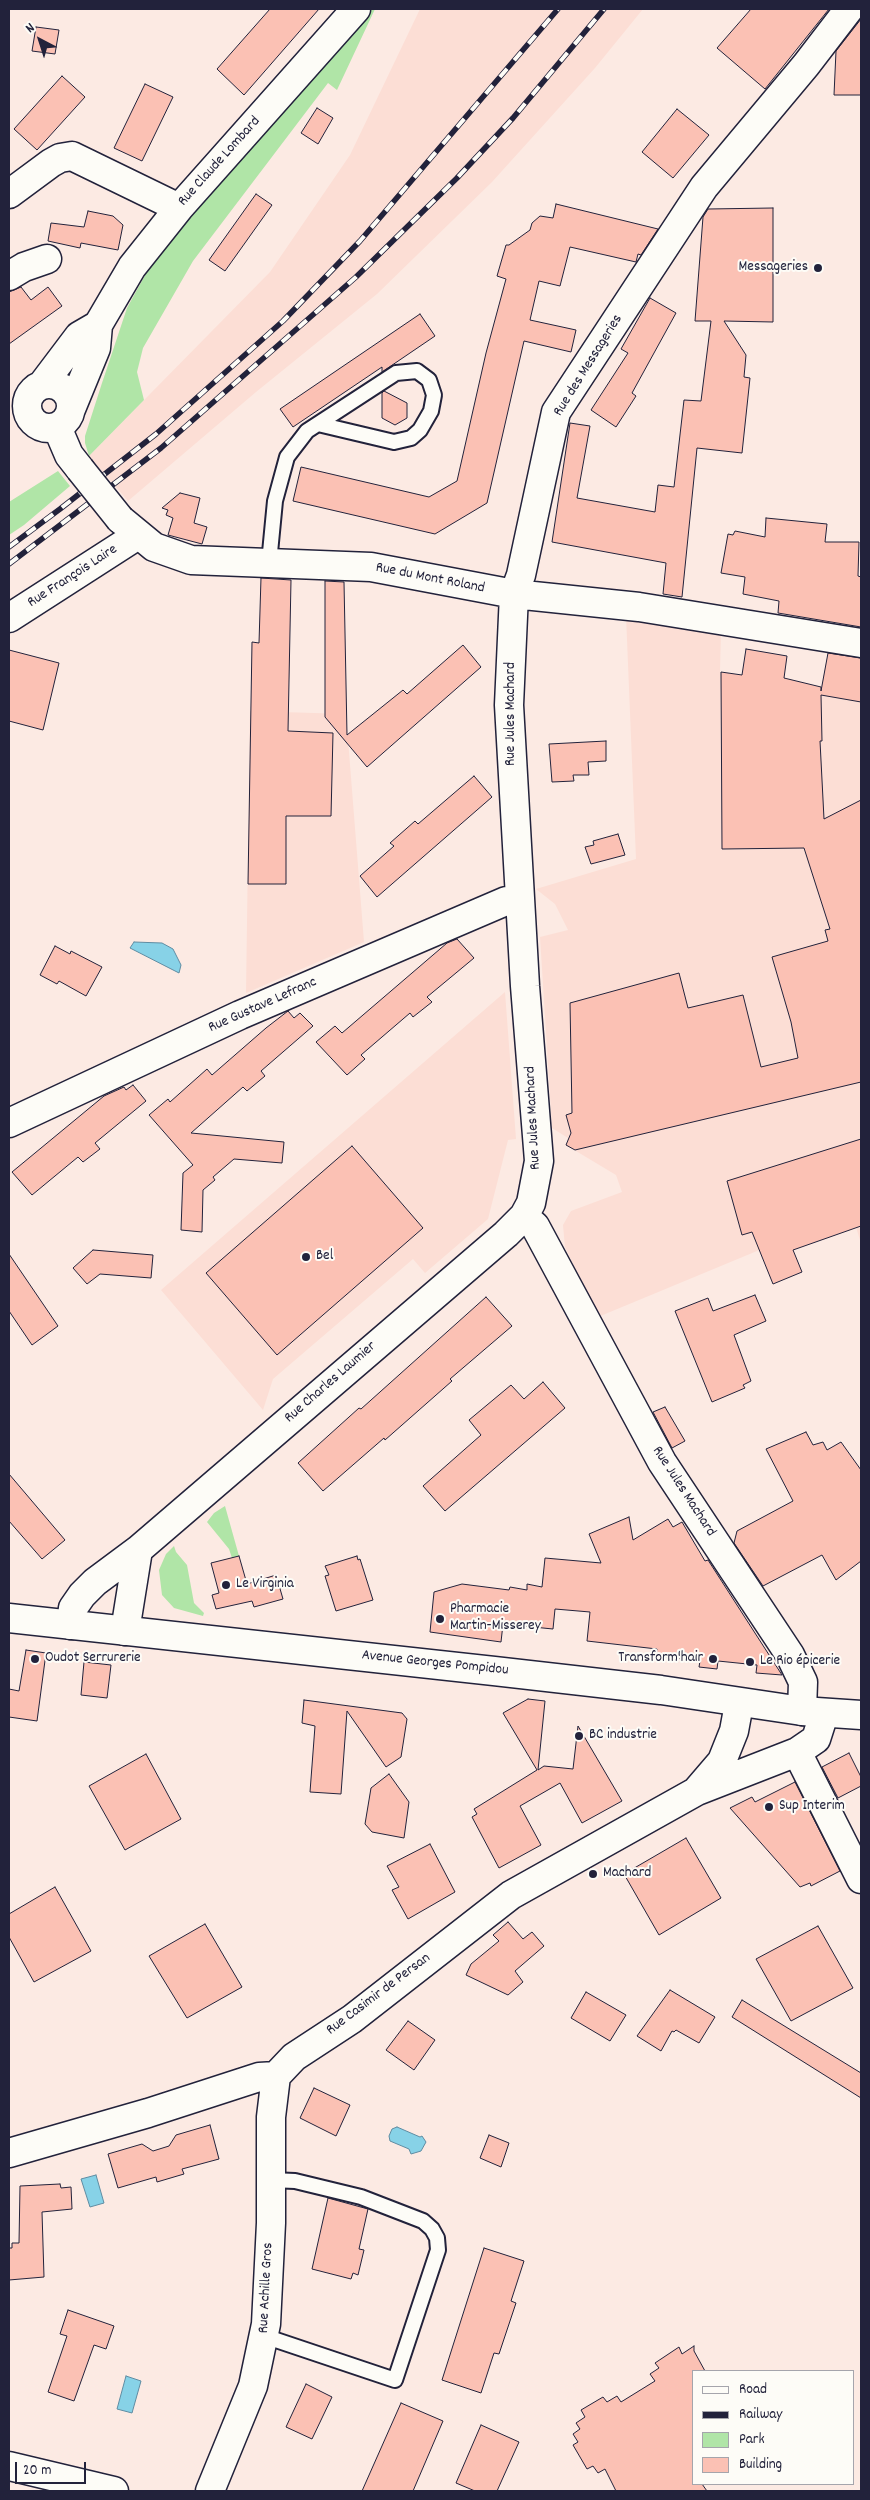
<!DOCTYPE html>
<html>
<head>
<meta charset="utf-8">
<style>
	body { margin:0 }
	#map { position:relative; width:870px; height:2500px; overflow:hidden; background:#fceae3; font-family:Dekko,sans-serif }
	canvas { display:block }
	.frame { position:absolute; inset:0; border:10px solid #22223b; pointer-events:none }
	.legend { position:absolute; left:692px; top:2370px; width:162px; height:115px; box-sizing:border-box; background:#fdfcf7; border:1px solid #a5a5ac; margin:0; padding:6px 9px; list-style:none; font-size:15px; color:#22223b }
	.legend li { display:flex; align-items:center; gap:10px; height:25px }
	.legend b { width:25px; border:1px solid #a5a5ac }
	.north { position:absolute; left:15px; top:15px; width:50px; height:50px; -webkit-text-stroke:4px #fdfcf7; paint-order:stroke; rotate:320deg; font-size:14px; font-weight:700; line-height:20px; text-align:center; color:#22223b }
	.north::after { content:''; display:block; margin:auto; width:18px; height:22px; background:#22223b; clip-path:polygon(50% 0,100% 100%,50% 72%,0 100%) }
	.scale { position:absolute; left:15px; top:2462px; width:71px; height:22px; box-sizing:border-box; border:2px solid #22223b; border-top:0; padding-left:6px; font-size:15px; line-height:18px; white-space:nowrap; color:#22223b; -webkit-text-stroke:4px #fdfcf7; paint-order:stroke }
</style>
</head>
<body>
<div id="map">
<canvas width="870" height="2500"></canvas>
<div class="frame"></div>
<ul class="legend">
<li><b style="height:6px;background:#fdfcf7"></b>Road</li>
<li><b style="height:6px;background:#22223b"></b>Railway</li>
<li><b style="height:14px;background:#b0e5a7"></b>Park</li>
<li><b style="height:14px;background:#fbc1b4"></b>Building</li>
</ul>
<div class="north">N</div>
<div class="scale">20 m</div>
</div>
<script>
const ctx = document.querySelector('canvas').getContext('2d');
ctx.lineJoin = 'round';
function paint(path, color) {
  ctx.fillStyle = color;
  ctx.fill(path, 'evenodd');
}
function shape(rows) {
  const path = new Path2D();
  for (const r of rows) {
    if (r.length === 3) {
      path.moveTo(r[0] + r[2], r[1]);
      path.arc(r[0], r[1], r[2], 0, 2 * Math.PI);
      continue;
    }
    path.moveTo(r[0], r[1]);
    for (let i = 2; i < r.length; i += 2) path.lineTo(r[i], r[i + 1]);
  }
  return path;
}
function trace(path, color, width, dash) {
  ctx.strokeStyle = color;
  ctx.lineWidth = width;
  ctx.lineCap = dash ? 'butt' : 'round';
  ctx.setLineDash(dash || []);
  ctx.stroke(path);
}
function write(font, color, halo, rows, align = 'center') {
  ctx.font = font + ' Dekko,sans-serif';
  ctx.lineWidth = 4;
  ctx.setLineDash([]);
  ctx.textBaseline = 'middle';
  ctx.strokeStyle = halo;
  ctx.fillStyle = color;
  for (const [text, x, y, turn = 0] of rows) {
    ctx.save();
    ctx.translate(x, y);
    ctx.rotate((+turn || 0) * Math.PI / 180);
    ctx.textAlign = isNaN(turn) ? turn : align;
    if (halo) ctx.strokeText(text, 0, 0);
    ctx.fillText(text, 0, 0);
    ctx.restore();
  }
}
paint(shape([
	[420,9,643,9,595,68,492,182,377,294,256,392,128,501,89,456,270,272,350,155],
	[626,615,721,630,720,672,810,687,821,688,829,648,861,653,861,1243,851,1212,598,1317,565,1247,563,1225,571,1211,622,1192,616,1175,566,1145,568,1138,552,1128,540,937,568,930,555,904,536,889,636,859],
	[250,711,346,714,364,942,246,993],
	[505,992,516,1139,508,1140,488,1219,425,1273,413,1259,273,1379,263,1410,161,1290]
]), '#fcded5');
paint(shape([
	[369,9,375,9,337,90,328,83,193,261,143,348,137,372,144,400,89,456,85,443,85,436,102,383,127,308,155,257],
	[58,471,70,486,24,525,9,535,9,502],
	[225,1506,239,1556,232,1558,229,1549,207,1522,214,1513],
	[174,1546,176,1552,187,1565,194,1603,204,1613,203,1616,174,1608,162,1595,159,1570,166,1554]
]), '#b0e5a7');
const water = shape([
	[134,942,162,943,173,949,181,965,179,973,130,948,134,942],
	[397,2127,420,2137,422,2136,426,2142,421,2151,411,2154,409,2149,390,2141,389,2136,392,2129,397,2127],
	[96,2175,104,2203,90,2207,81,2179,96,2175],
	[126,2376,141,2381,132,2413,117,2409,126,2376]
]);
paint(water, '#87d2e7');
trace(water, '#5f8ca2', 1);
const building = shape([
	[270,9,319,9,244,95,217,69,270,9],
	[751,9,829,9,765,89,717,48,751,9],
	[861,19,861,95,834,95,836,51,861,19],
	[36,27,59,30,55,54,32,51,36,27],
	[62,76,85,97,37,150,14,129,62,76],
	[145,84,173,97,142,161,114,148,145,84],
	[317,108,333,118,318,144,301,133,317,108],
	[677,109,709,135,673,178,642,152,677,109],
	[256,194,272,205,225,271,209,260,256,194],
	[556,204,658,229,641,255,638,254,636,262,570,247,560,286,539,281,530,320,576,330,571,352,524,341,487,503,435,534,293,501,301,467,429,497,457,481,486,353,506,279,497,276,506,245,509,245,530,230,532,223,540,216,553,218,556,204],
	[773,208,773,322,724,321,746,355,744,377,750,378,742,453,697,448,682,597,663,594,666,563,552,542,570,423,590,426,577,498,655,512,658,485,674,487,684,400,701,401,711,321,695,321,703,217,708,209,773,208],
	[88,211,113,216,123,225,118,250,81,243,80,248,48,241,51,223,84,227,88,211],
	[21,287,31,300,48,287,62,306,9,344,9,292,21,287],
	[650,298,676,313,632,393,636,396,616,427,591,410,628,353,621,349,650,298],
	[420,314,435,336,382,372,382,367,293,427,280,409,420,314],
	[384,391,407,403,407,418,395,425,382,418,382,393,384,391],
	[180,493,200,498,194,523,207,527,202,544,168,535,173,518,166,515,168,510,162,508,180,493],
	[766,518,827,524,825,542,859,542,858,576,861,577,861,627,778,613,779,601,743,594,745,577,721,573,728,534,733,535,735,531,765,537,766,518],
	[261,578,291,580,288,731,333,733,331,816,286,816,286,884,248,884,252,642,259,643,261,578],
	[325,581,344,582,347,735,403,690,407,694,463,645,481,667,367,767,325,717,325,581],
	[746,649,787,656,784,678,821,687,821,691,828,653,861,658,861,702,821,695,822,741,820,741,824,819,861,800,861,1082,575,1150,566,1145,571,1133,566,1115,572,1113,570,1003,679,973,688,1008,743,995,761,1067,798,1058,791,1022,772,957,828,941,825,930,830,929,804,848,722,849,721,672,742,675,746,649],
	[9,650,59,663,43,730,9,721,9,650],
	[606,741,606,761,588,762,589,775,573,775,574,781,552,782,549,744,606,741],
	[474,776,492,797,377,897,360,876,394,846,390,843,415,821,418,824,474,776],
	[618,834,625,855,591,864,585,847,594,845,593,841,618,834],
	[457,939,474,958,427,997,432,1002,413,1017,410,1013,361,1055,365,1059,347,1075,316,1042,335,1026,342,1033,447,943,457,939],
	[55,946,70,954,71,951,102,967,86,996,59,981,57,984,40,975,55,946],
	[288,1011,294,1018,300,1013,313,1026,261,1071,265,1076,247,1091,243,1087,191,1133,284,1142,282,1163,234,1159,213,1177,215,1180,203,1190,202,1232,181,1230,183,1173,193,1165,149,1115,168,1099,170,1102,207,1069,212,1075,266,1028,288,1011],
	[133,1085,146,1101,95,1143,100,1149,83,1162,78,1157,32,1195,12,1172,104,1096,124,1087,126,1090,133,1085],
	[861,1139,861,1226,793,1250,802,1272,773,1284,752,1232,742,1235,727,1181,861,1139],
	[352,1146,423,1228,277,1355,206,1273,352,1146],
	[93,1250,153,1255,151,1278,100,1274,87,1284,73,1268,93,1250],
	[9,1254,58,1326,32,1345,9,1311,9,1254],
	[755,1295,766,1321,734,1335,751,1381,743,1385,745,1388,712,1402,675,1311,708,1298,713,1311,755,1295],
	[486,1297,512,1326,450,1379,452,1381,385,1440,384,1438,323,1491,298,1463,359,1408,361,1409,486,1297],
	[543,1382,565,1408,445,1511,423,1486,481,1435,469,1420,511,1385,524,1399,543,1382],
	[665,1407,685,1441,672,1448,653,1412,665,1407],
	[806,1432,813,1445,823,1442,827,1450,841,1442,861,1470,861,1561,836,1580,822,1555,763,1586,734,1543,737,1531,793,1501,766,1449,806,1432],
	[9,1474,65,1540,42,1559,9,1521,9,1474],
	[629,1517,633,1540,668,1519,673,1527,682,1522,705,1561,708,1560,782,1675,756,1673,757,1665,718,1661,717,1669,699,1667,700,1661,656,1656,657,1649,587,1641,590,1612,555,1609,553,1629,503,1624,501,1642,430,1632,434,1592,462,1584,509,1590,510,1587,527,1590,527,1584,542,1587,545,1558,601,1563,589,1534,629,1517],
	[239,1556,247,1584,276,1575,283,1599,254,1607,252,1601,216,1609,212,1595,219,1593,211,1563,239,1556],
	[357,1556,358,1560,360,1559,373,1600,336,1611,325,1576,329,1575,325,1566,357,1556],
	[26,1650,46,1653,37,1721,9,1717,9,1689,19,1691,26,1650],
	[84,1662,111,1665,107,1698,81,1695,84,1662],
	[528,1699,545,1701,538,1770,544,1766,573,1769,578,1726,622,1801,582,1823,560,1783,520,1806,541,1845,499,1868,472,1817,477,1814,474,1809,537,1770,503,1713,528,1699],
	[304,1700,402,1713,407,1719,401,1757,386,1767,347,1711,341,1794,310,1792,315,1726,302,1723,304,1700],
	[849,1753,861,1777,861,1786,838,1798,822,1767,849,1753],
	[146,1754,181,1819,125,1850,89,1786,146,1754],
	[389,1774,409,1802,404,1838,372,1832,365,1824,371,1788,389,1774],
	[795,1782,840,1871,811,1886,810,1883,800,1887,730,1808,752,1797,755,1802,795,1782],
	[686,1838,721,1898,659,1935,624,1874,686,1838],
	[430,1844,455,1892,408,1919,392,1890,399,1887,387,1866,430,1844],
	[55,1887,91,1951,34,1982,9,1937,9,1914,55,1887],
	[508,1922,523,1939,532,1932,544,1946,515,1971,523,1982,508,1995,466,1975,471,1964,499,1941,493,1935,508,1922],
	[205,1924,242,1987,187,2018,149,1956,205,1924],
	[818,1926,853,1988,791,2021,756,1959,818,1926],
	[670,1990,715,2017,699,2043,676,2030,674,2032,672,2031,661,2051,637,2036,670,1990],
	[586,1992,626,2015,610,2041,571,2018,586,1992],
	[742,2000,861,2073,861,2098,732,2017,742,2000],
	[408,2021,435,2040,414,2070,386,2050,408,2021],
	[314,2088,350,2105,336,2136,300,2118,314,2088],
	[210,2125,219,2159,182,2169,184,2174,157,2182,156,2177,118,2188,108,2154,142,2144,153,2151,169,2146,176,2135,210,2125],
	[489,2135,509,2143,501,2167,480,2158,489,2135],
	[60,2184,61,2188,71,2187,72,2209,42,2212,44,2277,9,2280,9,2248,12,2248,12,2243,19,2243,20,2186,60,2184],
	[328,2198,368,2209,359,2249,364,2250,358,2275,353,2273,351,2279,312,2269,328,2198],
	[484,2248,524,2261,511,2301,516,2303,499,2354,494,2353,481,2393,442,2380,484,2248],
	[68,2310,114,2326,106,2349,94,2345,74,2401,48,2392,67,2336,60,2334,68,2310],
	[694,2346,694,2351,705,2371,694,2371,694,2484,702,2484,707,2491,616,2491,605,2469,598,2473,593,2466,587,2469,573,2445,578,2442,573,2434,580,2429,576,2423,585,2417,581,2410,603,2397,607,2402,617,2396,621,2402,655,2381,650,2374,659,2368,655,2363,679,2347,682,2354,694,2346],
	[306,2384,332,2397,312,2439,286,2427,306,2384],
	[401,2403,443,2421,413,2491,362,2491,401,2403],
	[481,2425,519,2442,497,2491,475,2491,456,2483,481,2425]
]);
paint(building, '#fbc1b4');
trace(building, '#22223b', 1);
const service = shape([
	[269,563,275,501,287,457,307,431,396,373,417,371,429,380,434,395,431,411,420,430,411,438,394,442,318,424],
	[264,2336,395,2380,438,2250,437,2238,432,2229,423,2221,361,2197,295,2181,271,2180]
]);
const minor = shape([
	[9,194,51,163,60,158,72,156,179,208],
	[9,276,24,267,47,259],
	[49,406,22],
	[42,385,79,336,98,325],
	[71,409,96,348,98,325,132,267,179,208,356,9],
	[57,427,69,455,80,469],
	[120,519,154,547,191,560,371,567,514,594,639,607,861,643],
	[9,618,138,535],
	[9,1123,240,1015,506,901,520,899],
	[524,1216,535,1226,662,1462,790,1655,803,1682,802,1711],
	[138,1550,506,1234,524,1216,531,1203,539,1161,525,986,509,705,514,594,521,575,556,412,704,187,806,65,849,9],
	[71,1625,73,1608,82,1595,95,1582,138,1550,125,1631],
	[797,1752,861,1879],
	[698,1789,722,1761,734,1731,739,1704],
	[9,2153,148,2113,259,2077,276,2076,294,2057,352,2019,511,1895,697,1791,797,1752,816,1739,824,1714],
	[9,2466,114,2491],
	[210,2491,253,2386,266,2324,271,2223,271,2117,276,2076]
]);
const secondary = shape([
	[9,1618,494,1671,661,1690,802,1711,861,1715]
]);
trace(service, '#22223b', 18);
trace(minor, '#22223b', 31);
trace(secondary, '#22223b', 31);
trace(service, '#fdfcf7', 14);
trace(minor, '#fdfcf7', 28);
trace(secondary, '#fdfcf7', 28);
const rail = shape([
	[9,547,60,509,156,434,283,321,360,241,558,9],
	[9,564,161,448,356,277,457,178,513,118,604,9]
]);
trace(rail, '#22223b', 5.5);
trace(rail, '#fdfcf7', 4, [11]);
const minorBridge = shape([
	[80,469,120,519]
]);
trace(minorBridge, '#22223b', 31, []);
trace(minorBridge, '#fdfcf7', 28);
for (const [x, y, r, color] of [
	[818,268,5,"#22223b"],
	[306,1257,5,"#22223b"],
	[226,1585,5,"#22223b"],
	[440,1619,5,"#22223b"],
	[35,1659,5,"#22223b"],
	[713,1659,5,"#22223b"],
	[750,1662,5,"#22223b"],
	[579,1736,5,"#22223b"],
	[769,1807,5,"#22223b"],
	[593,1874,5,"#22223b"]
]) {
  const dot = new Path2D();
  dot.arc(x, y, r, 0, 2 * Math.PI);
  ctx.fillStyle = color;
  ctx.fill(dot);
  trace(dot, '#fdfcf7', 2);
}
write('15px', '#22223b', '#fdfcf7', [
	["Rue Claude Lombard",220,162,-48],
	["Rue des Messageries",589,366,-58],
	["Rue François Laire",73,577,-33],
	["Rue du Mont Roland",430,579,11],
	["Rue Jules Machard",512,714,-90],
	["Rue Gustave Lefranc",263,1006,-24],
	["Rue Jules Machard",534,1118,-93],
	["Rue Charles Laumier",331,1383,-41],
	["Rue Jules Machard",683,1492,57],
	["Avenue Georges Pompidou",435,1664,6],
	["Rue Casimir de Persan",379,1995,-37],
	["Rue Achille Gros",267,2288,-87]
]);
write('15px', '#22223b', '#fdfcf7', [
	["Messageries",808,268,"right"],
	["Bel",316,1257],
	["Le Virginia",236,1585],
	["Pharmacie",450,1610],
	["Martin-Misserey",450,1627],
	["Oudot Serrurerie",45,1659],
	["Transform'hair",703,1659,"right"],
	["Le Rio épicerie",760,1662],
	["BC industrie",589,1736],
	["Sup Interim",779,1807],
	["Machard",603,1874]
], 'left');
</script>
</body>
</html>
